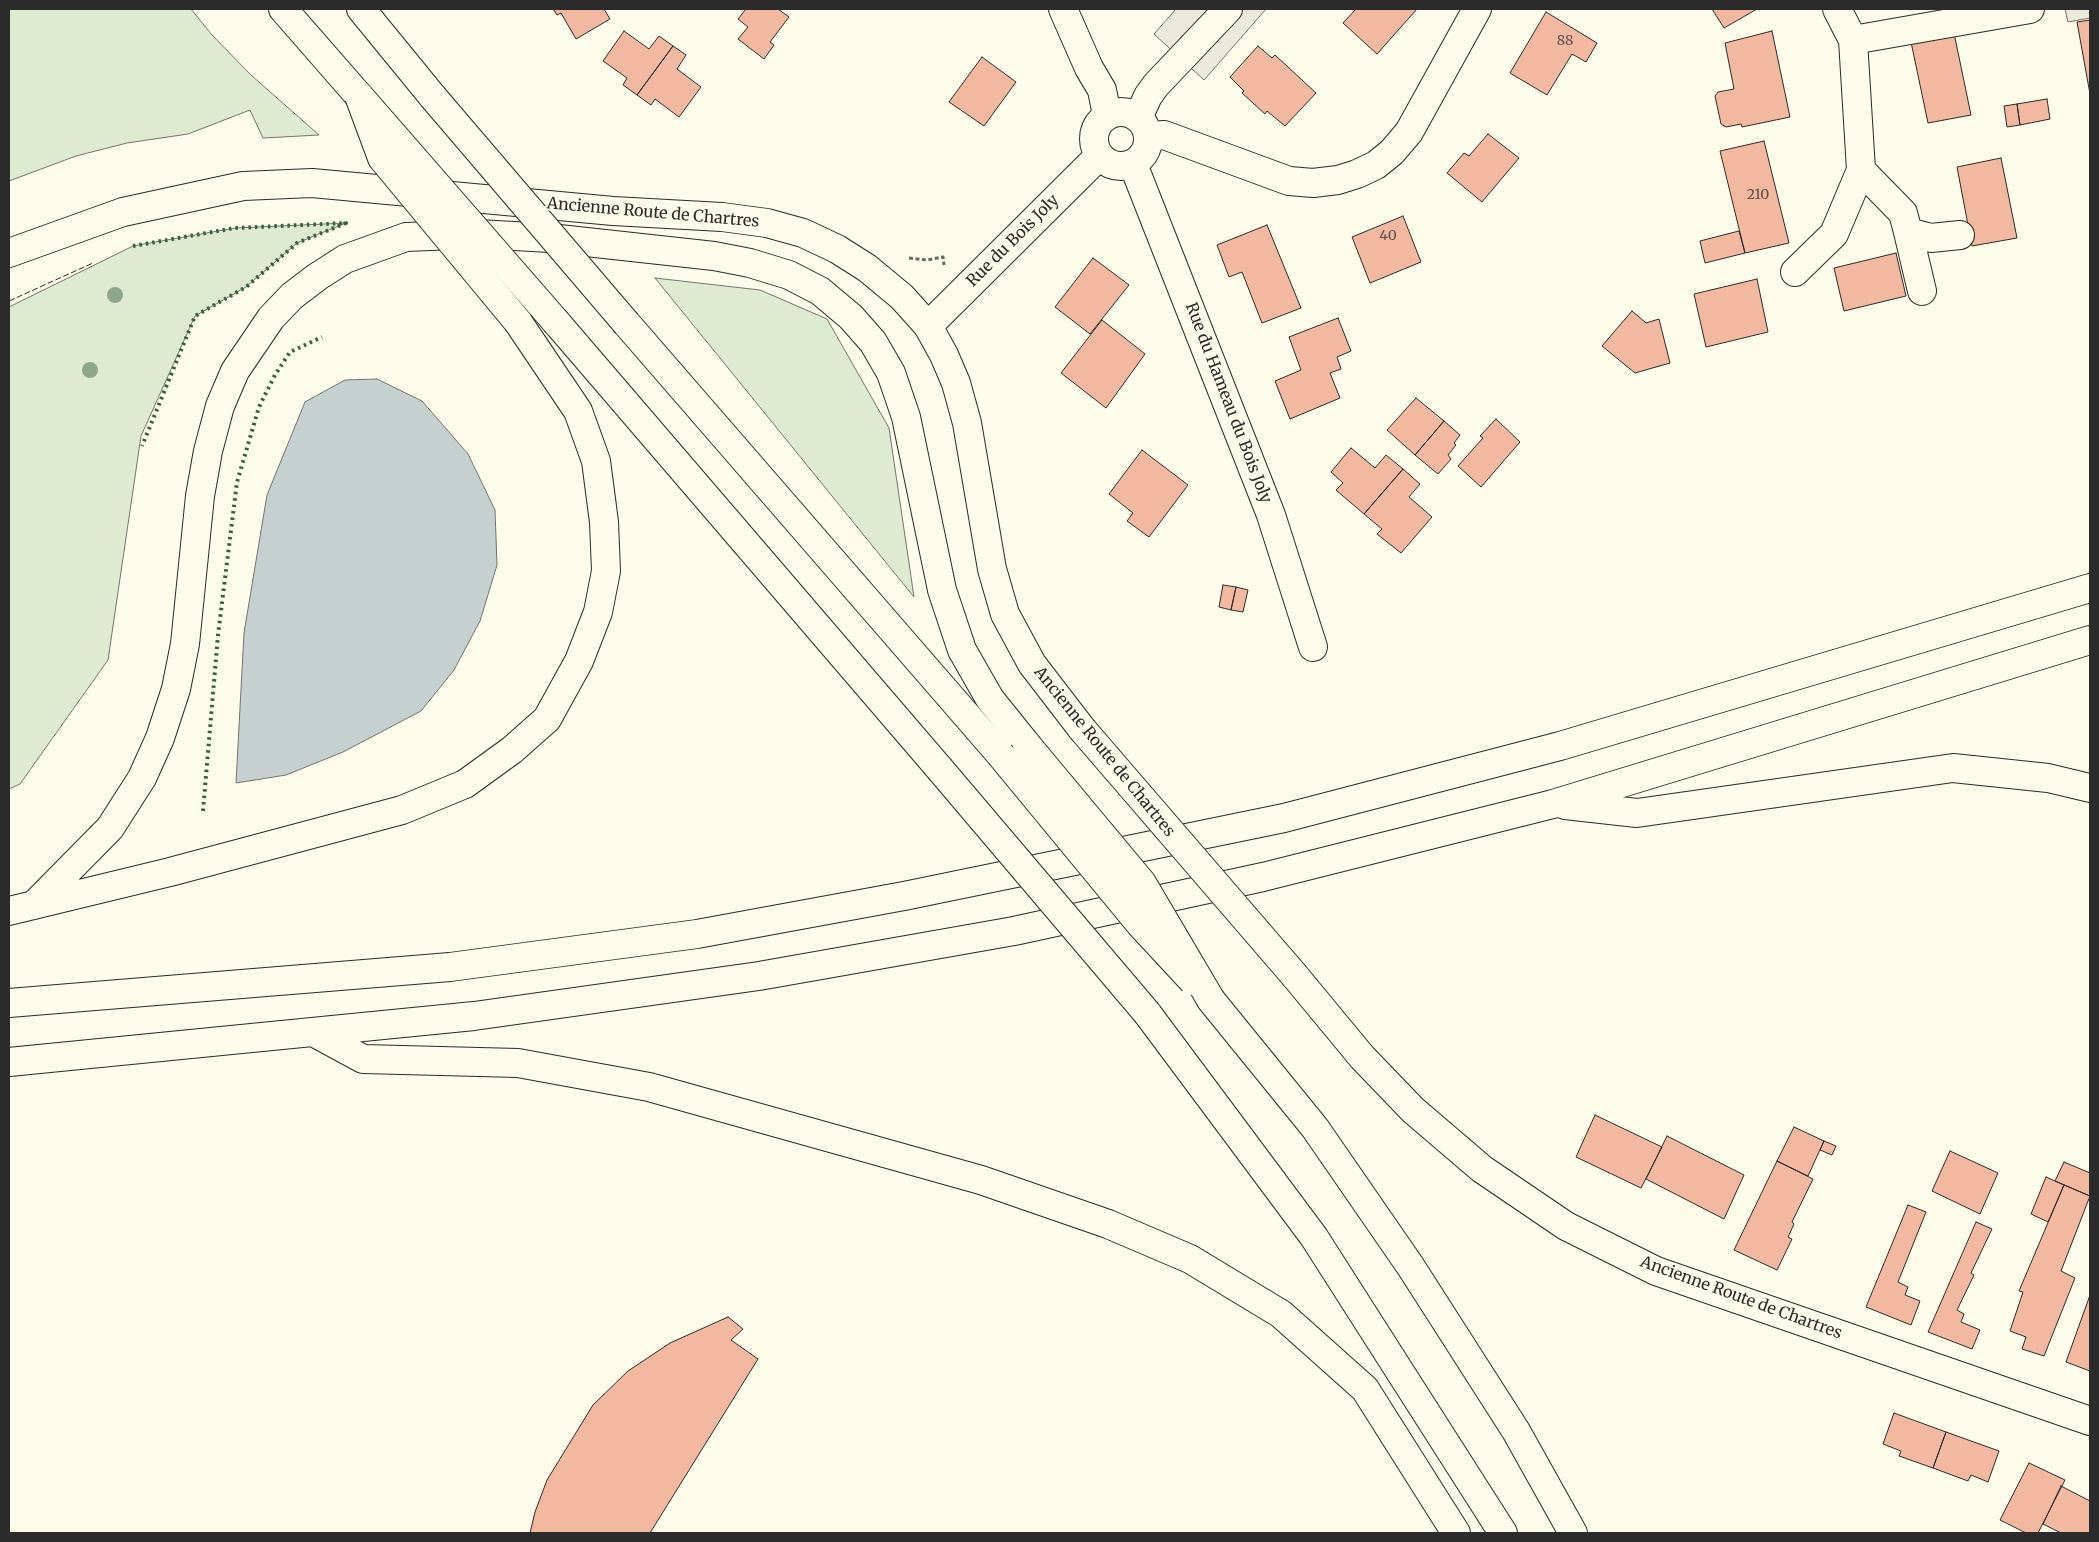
<!DOCTYPE html>
<html>
<head>
<meta charset="utf-8">
<style>
	body { margin:0 }
	#map { position:relative; width:2099px; height:1542px; overflow:hidden; background:#fdfbea; font-family:Merriweather,serif }
	canvas { display:block }
	.frame { position:absolute; inset:0; border:10px solid #2b2b2b; pointer-events:none }
</style>
</head>
<body>
<div id="map">
<canvas width="2099" height="1542"></canvas>
<div class="frame"></div>
</div>
<script>
const ctx = document.querySelector('canvas').getContext('2d');
ctx.lineJoin = 'round';
function paint(path, color) {
  ctx.fillStyle = color;
  ctx.fill(path, 'evenodd');
}
function shape(rows) {
  const path = new Path2D();
  for (const r of rows) {
    if (r.length === 3) {
      path.moveTo(r[0] + r[2], r[1]);
      path.arc(r[0], r[1], r[2], 0, 2 * Math.PI);
      continue;
    }
    path.moveTo(r[0], r[1]);
    for (let i = 2; i < r.length; i += 2) path.lineTo(r[i], r[i + 1]);
  }
  return path;
}
function trace(path, color, width, dash) {
  ctx.strokeStyle = color;
  ctx.lineWidth = width;
  ctx.lineCap = dash ? 'butt' : 'round';
  ctx.setLineDash(dash || []);
  ctx.stroke(path);
}
function write(font, color, halo, rows, align = 'center') {
  ctx.font = font + ' Merriweather,serif';
  ctx.lineWidth = 4;
  ctx.setLineDash([]);
  ctx.textBaseline = 'middle';
  ctx.strokeStyle = halo;
  ctx.fillStyle = color;
  for (const [text, x, y, turn = 0] of rows) {
    ctx.save();
    ctx.translate(x, y);
    ctx.rotate((+turn || 0) * Math.PI / 180);
    ctx.textAlign = isNaN(turn) ? turn : align;
    if (halo) ctx.strokeText(text, 0, 0);
    ctx.fillText(text, 0, 0);
    ctx.restore();
  }
}
const green = shape([
	[9,9,191,9,212,35,251,75,319,135,263,138,250,110,188,134,127,143,76,156,9,181,9,9],
	[346,223,297,243,246,287,195,316,141,436,108,660,20,784,9,789,9,307,133,246,235,228,346,223],
	[655,278,760,290,827,319,889,428,914,597,655,278]
]);
paint(green, '#deebd1');
trace(green, '#74746e', 1);
const parking = shape([
	[1176,9,1266,9,1204,80,1154,34,1176,9],
	[2065,9,2090,9,2090,18,2068,22,2065,9]
]);
paint(parking, '#eceadb');
trace(parking, '#74746e', 1);
const water = shape([
	[377,379,422,401,468,454,495,510,497,565,480,621,454,670,421,711,343,752,286,775,236,783,244,633,267,495,305,402,345,380,377,379]
]);
paint(water, '#c7d0d0');
trace(water, '#74746e', 1);
const building = shape([
	[553,9,604,9,610,19,576,39,561,13,557,15,553,9],
	[746,9,778,9,789,17,770,42,774,45,764,59,738,39,748,27,738,19,746,9],
	[1356,9,1417,9,1377,54,1343,23,1356,9],
	[1712,9,1757,9,1724,28,1712,9],
	[1546,12,1597,43,1586,62,1572,54,1547,95,1510,73,1546,12],
	[2090,20,2090,94,2077,22,2090,20],
	[624,31,649,49,659,36,673,46,637,95,623,85,627,78,603,61,624,31],
	[1772,31,1790,117,1742,127,1741,124,1726,127,1721,124,1715,96,1718,92,1734,89,1725,43,1772,31],
	[1954,33,1971,115,1928,123,1911,42,1954,33],
	[673,46,686,55,677,69,701,87,679,117,655,99,651,105,637,95,673,46],
	[1258,46,1272,58,1275,55,1316,93,1285,126,1267,111,1265,114,1242,93,1244,91,1230,77,1258,46],
	[982,57,1016,82,984,126,949,102,982,57],
	[2047,99,2050,119,2020,125,2017,104,2047,99],
	[2017,104,2020,125,2007,127,2004,106,2017,104],
	[1488,134,1519,158,1482,202,1447,173,1464,153,1469,156,1488,134],
	[1764,141,1789,243,1745,253,1720,151,1764,141],
	[2001,158,2017,238,1972,246,1957,167,2001,158],
	[1403,216,1421,262,1370,283,1352,237,1403,216],
	[1267,225,1301,308,1262,323,1242,272,1229,277,1217,245,1267,225],
	[1739,231,1745,253,1705,263,1700,241,1739,231],
	[1896,253,1906,296,1844,311,1834,268,1896,253],
	[1093,258,1129,285,1090,334,1055,307,1093,258],
	[1757,279,1768,332,1706,347,1694,294,1757,279],
	[1632,311,1646,323,1659,319,1670,363,1635,373,1602,346,1632,311],
	[1338,318,1351,351,1337,357,1341,369,1330,373,1340,398,1290,419,1275,381,1301,370,1289,337,1338,318],
	[1102,320,1145,354,1106,408,1061,373,1102,320],
	[1416,398,1444,421,1415,455,1387,430,1416,398],
	[1496,419,1520,442,1481,487,1458,466,1483,438,1480,436,1496,419],
	[1444,421,1460,435,1454,443,1456,445,1448,455,1451,459,1438,474,1415,455,1444,421],
	[1351,448,1375,468,1386,455,1403,469,1364,514,1336,490,1343,483,1331,472,1351,448],
	[1142,450,1188,485,1149,537,1127,521,1133,513,1109,494,1142,450],
	[1403,469,1420,484,1409,497,1432,517,1401,553,1377,534,1382,529,1364,514,1403,469],
	[1223,585,1236,587,1231,610,1219,607,1223,585],
	[1236,587,1248,590,1243,612,1231,610,1236,587],
	[1595,1115,1662,1147,1641,1188,1576,1157,1595,1115],
	[1794,1127,1824,1141,1808,1176,1777,1161,1794,1127],
	[1667,1136,1744,1175,1724,1219,1646,1179,1667,1136],
	[1824,1141,1836,1146,1832,1155,1820,1150,1824,1141],
	[1950,1151,1998,1173,1980,1214,1932,1191,1950,1151],
	[1777,1161,1813,1179,1792,1222,1794,1224,1788,1237,1792,1239,1777,1270,1734,1250,1777,1161],
	[2064,1162,2090,1173,2090,1196,2055,1181,2064,1162],
	[2046,1177,2064,1185,2048,1222,2031,1214,2046,1177],
	[2064,1185,2090,1196,2061,1271,2075,1278,2044,1356,2022,1349,2026,1337,2010,1331,2023,1292,2019,1291,2064,1185],
	[1908,1205,1926,1212,1898,1282,1908,1287,1905,1295,1920,1301,1911,1325,1866,1307,1908,1205],
	[1976,1222,1992,1229,1971,1273,1974,1275,1957,1310,1964,1314,1961,1322,1980,1330,1972,1349,1928,1332,1976,1222],
	[2090,1295,2090,1371,2066,1362,2090,1295],
	[728,1317,743,1329,731,1340,758,1359,650,1533,530,1533,535,1512,547,1480,593,1405,628,1371,670,1343,728,1317],
	[1894,1413,1946,1432,1933,1468,1899,1456,1901,1451,1883,1444,1894,1413],
	[1946,1432,1999,1451,1988,1482,1971,1475,1968,1481,1933,1468,1946,1432],
	[2029,1463,2065,1480,2038,1533,2026,1533,2000,1520,2029,1463],
	[2061,1486,2090,1501,2090,1533,2061,1533,2043,1524,2061,1486]
]);
paint(building, '#f2b8a0');
trace(building, '#2b2b2b', 1);
const minor = shape([
	[1063,9,1089,68,1102,90,1107,115],
	[1837,9,1853,40,1861,170],
	[1853,40,2030,9],
	[1121,139,27],
	[1138,118,1148,96,1156,85,1228,9],
	[1148,137,1164,135,1289,181,1313,183,1338,180,1357,174,1376,165,1392,152,1409,132,1477,9],
	[1133,164,1271,515,1313,647],
	[1908,232,1922,291],
	[1795,272,1834,234,1861,170,1903,213,1908,232,1931,238,1960,235],
	[928,326,1099,156]
]);
const major = shape([
	[283,9,359,96],
	[361,9,433,97],
	[9,253,123,212,243,186,312,183,613,211,722,217,767,223,803,233,837,249,867,268,902,297,928,326,944,355,956,383,967,423,992,569,1005,614,1032,664,1082,729],
	[557,323,939,768],
	[627,324,1000,754],
	[1295,976,1362,1057,1413,1110,1482,1169,1566,1226,1656,1271,2090,1421],
	[1211,1000,1315,1128,1411,1267,1516,1431,1573,1533],
	[1147,1013,1314,1237,1503,1533]
]);
const highway = shape([
	[1565,805,1637,813,1953,768,2048,778,2090,788],
	[34,905,110,828,142,778,160,738,176,689,185,644,200,496,208,451,220,406,235,371,271,318,292,296,317,277,345,259,406,237,478,234,550,238,714,256,750,263,789,275,820,291,851,317,873,342,891,373,906,417,942,590,962,650,990,699,1027,745],
	[9,911,170,872,402,810,465,784,512,750,547,719,579,661,598,612,606,571,604,522,596,461,578,411,518,322],
	[9,1003,450,967,697,934,904,896,1284,818,1560,746,2090,588],
	[315,1033,363,1059,518,1063,649,1087,981,1180,1108,1224,1190,1259,1281,1314,1365,1389,1456,1533],
	[9,1062,474,1016,759,976,1014,931,1263,877,1553,804,2090,640]
]);
trace(minor, '#2b2b2b', 30);
trace(major, '#2b2b2b', 30);
trace(highway, '#2b2b2b', 30);
trace(shape([
	[909,258,927,260,943,257,944,265]
]), '#6a6964', 3, [4, 2.5]);
trace(minor, '#fdfbea', 28);
trace(major, '#fdfbea', 28);
trace(highway, '#fdfbea', 28);
const majorBridge = shape([
	[360,97,557,323],
	[433,97,627,324],
	[1082,729,1295,976],
	[1000,754,1141,925,1193,981],
	[939,768,1147,1013]
]);
const highwayBridge = shape([
	[359,96,382,158,518,322],
	[1027,745,1142,883,1211,1000]
]);
trace(majorBridge, '#2b2b2b', 30, []);
trace(highwayBridge, '#2b2b2b', 30, []);
trace(majorBridge, '#fdfbea', 28);
trace(highwayBridge, '#fdfbea', 28);
trace(shape([
	[133,246,235,228,346,223,297,243,246,287,195,316,142,446],
	[203,811,218,635,237,482,259,407,275,375,290,352,322,337]
]), '#34623c', 4, [2.5, 4]);
trace(shape([
	[9,301,93,263]
]), '#2b2b2b', 1, [6, 2.5]);
ctx.fillStyle = '#8ea78a';
for (const [x, y] of [
	[115,295],
	[90,370]
]) {
  ctx.beginPath();
  ctx.arc(x, y, 8, 0, 2 * Math.PI);
  ctx.fill();
}
write('14px', '#5d4e48', null, [
	["88",1565,41],
	["210",1758,195],
	["40",1388,236]
]);
write('16px', '#2b2b2b', '#fdfbea', [
	["Ancienne Route de Chartres",653,213,5],
	["Rue du Bois Joly",1013,241,-45],
	["Rue du Hameau du Bois Joly",1228,403,69],
	["Ancienne Route de Chartres",1104,752,51],
	["Ancienne Route de Chartres",1741,1298,20]
]);
</script>
</body>
</html>
